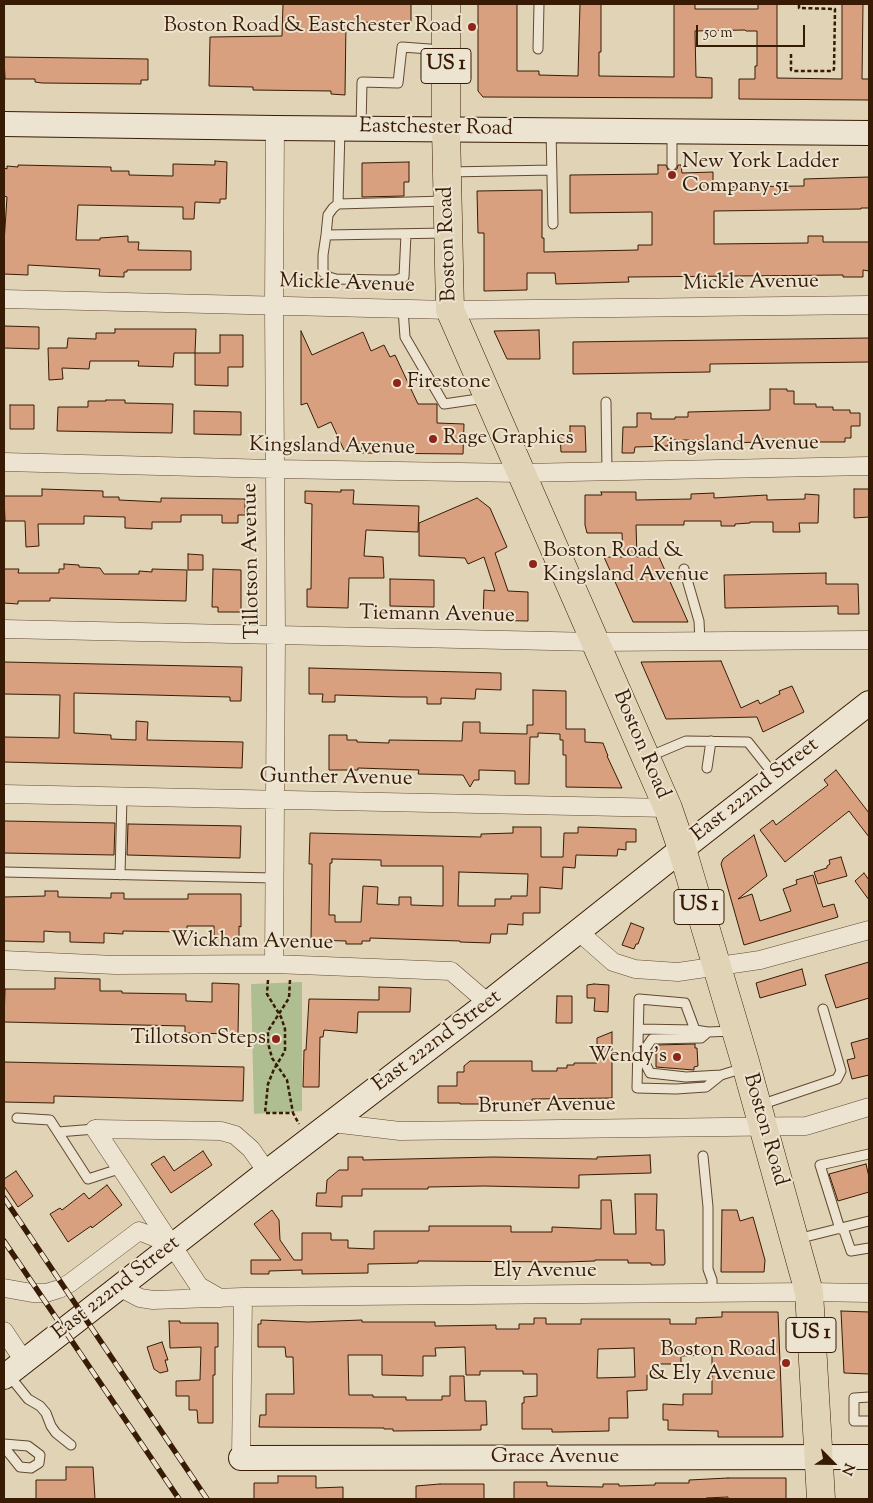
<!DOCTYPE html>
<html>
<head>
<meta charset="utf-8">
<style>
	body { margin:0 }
	#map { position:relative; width:873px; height:1503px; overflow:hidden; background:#e1d4b6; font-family:"Sorts Mill Goudy",serif }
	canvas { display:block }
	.frame { position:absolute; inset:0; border:5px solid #381b04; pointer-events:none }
	.north { position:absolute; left:808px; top:1438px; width:50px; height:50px; -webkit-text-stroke:4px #ece3d0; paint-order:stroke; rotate:113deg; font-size:14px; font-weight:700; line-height:20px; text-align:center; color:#381b04 }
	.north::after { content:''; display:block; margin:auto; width:18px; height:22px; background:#381b04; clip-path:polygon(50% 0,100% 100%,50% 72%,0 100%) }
	.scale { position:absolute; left:696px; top:25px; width:109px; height:22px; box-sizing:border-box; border:2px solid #381b04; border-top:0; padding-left:6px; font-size:15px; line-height:18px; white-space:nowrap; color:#381b04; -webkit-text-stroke:4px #ece3d0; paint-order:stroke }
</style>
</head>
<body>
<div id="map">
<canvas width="873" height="1503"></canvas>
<div class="frame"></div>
<div class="north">N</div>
<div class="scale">50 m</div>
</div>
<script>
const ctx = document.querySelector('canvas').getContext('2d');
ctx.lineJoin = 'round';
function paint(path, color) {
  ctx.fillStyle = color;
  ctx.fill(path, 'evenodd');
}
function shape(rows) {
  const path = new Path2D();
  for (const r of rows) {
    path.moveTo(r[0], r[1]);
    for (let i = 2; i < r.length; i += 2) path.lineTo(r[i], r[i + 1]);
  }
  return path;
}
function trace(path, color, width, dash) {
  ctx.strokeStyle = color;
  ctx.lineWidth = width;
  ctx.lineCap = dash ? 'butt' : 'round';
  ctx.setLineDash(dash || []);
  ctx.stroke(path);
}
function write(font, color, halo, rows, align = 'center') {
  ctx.font = font + ' "Sorts Mill Goudy",serif';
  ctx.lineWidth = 4;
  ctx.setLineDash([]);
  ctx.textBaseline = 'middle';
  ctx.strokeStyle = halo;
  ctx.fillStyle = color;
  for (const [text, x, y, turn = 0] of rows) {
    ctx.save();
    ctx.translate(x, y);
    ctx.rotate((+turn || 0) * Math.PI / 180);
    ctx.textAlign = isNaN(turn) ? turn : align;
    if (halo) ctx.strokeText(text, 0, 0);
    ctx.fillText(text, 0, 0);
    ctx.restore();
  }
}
paint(shape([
	[302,982,302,1111,254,1114,251,984]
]), '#aebe91');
const building = shape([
	[283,4,411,4,411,23,346,22,345,95,331,94,331,91,253,90,253,87,209,86,210,37,282,36,283,4],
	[478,4,517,4,517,71,539,71,539,75,578,76,580,4,601,4,601,52,599,52,599,76,674,77,674,4,695,4,695,9,758,9,758,4,777,4,777,78,842,79,842,4,863,4,862,79,869,79,869,100,739,99,739,79,755,79,755,66,757,66,757,31,746,31,745,30,695,31,696,77,712,78,712,98,483,97,478,91,478,4],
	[4,57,148,59,148,80,141,80,141,84,42,83,35,82,35,79,5,79,4,57],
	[215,161,227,162,226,199,220,199,220,203,195,202,194,219,183,219,183,207,78,205,76,240,100,240,100,238,128,236,128,242,139,242,138,250,191,251,191,270,127,270,127,272,124,272,124,277,99,276,100,269,28,265,28,275,4,274,4,243,7,197,4,196,4,168,7,169,7,166,18,167,18,165,111,167,111,171,129,171,129,175,173,176,173,164,215,165,215,161],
	[409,162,409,182,404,182,404,196,362,197,362,163,409,162],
	[658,165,666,165,668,170,672,171,677,169,678,165,681,165,682,173,713,172,713,187,804,186,804,179,869,177,869,208,861,208,861,209,714,211,714,244,808,243,808,236,823,236,823,242,869,242,869,271,863,270,863,277,843,277,843,275,628,277,629,282,556,284,555,273,527,273,527,290,484,291,484,233,478,233,477,191,542,190,542,238,544,238,544,252,638,250,638,245,652,245,652,212,570,213,570,175,658,174,658,165],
	[4,326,39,327,39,349,4,348,4,326],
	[115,329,196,329,195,353,174,353,173,367,138,366,139,361,90,361,89,369,62,368,63,379,49,380,48,348,67,348,68,338,96,339,96,333,115,333,115,329],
	[539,330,540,359,507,359,494,331,539,330],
	[301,331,312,355,363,332,371,351,384,345,390,357,395,355,418,404,437,404,437,423,464,424,463,454,361,453,362,442,344,450,331,422,318,428,307,403,301,405,301,331],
	[220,335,243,335,243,367,228,367,228,386,195,385,195,353,220,353,220,335],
	[869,338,869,362,710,364,710,372,573,374,573,342,869,338],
	[770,389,787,389,787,391,794,391,794,404,816,404,816,407,833,407,833,410,850,410,850,413,860,413,860,426,851,426,851,438,845,438,845,442,816,442,816,447,786,447,786,439,758,439,758,442,705,444,705,440,668,440,668,446,635,447,634,453,622,453,623,427,637,427,637,413,651,413,651,419,675,419,675,417,688,417,688,412,770,410,770,389],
	[106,400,125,400,125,403,173,404,172,433,57,431,58,407,88,407,88,401,106,401,106,400],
	[10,405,34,405,34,429,10,429,10,405],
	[194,411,241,412,241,435,194,434,194,411],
	[570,426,585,426,586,452,561,452,560,435,570,435,570,426],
	[42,489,103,491,103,497,119,497,119,500,161,502,161,498,245,499,245,515,238,515,238,523,222,523,222,515,181,515,181,522,152,522,152,529,125,528,125,517,84,516,84,524,38,524,39,546,26,547,25,521,5,521,4,496,42,496,42,489],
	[854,489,869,489,869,517,854,518,854,489],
	[341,490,354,490,353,504,419,506,418,532,366,530,364,556,383,557,384,578,349,578,348,608,307,607,307,589,311,589,312,504,305,503,305,491,341,492,341,490],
	[601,492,636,492,636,500,691,499,691,494,714,493,714,498,767,495,767,500,805,499,805,494,819,495,818,523,799,523,800,532,773,532,773,522,750,522,750,523,735,524,735,526,721,526,721,521,684,521,684,525,636,525,637,557,659,557,688,622,633,622,604,557,623,557,622,533,587,533,585,525,585,495,602,495,601,492],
	[477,498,490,508,507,547,495,553,508,591,528,592,528,621,483,620,484,590,495,591,484,557,468,564,465,558,419,556,419,523,477,498],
	[188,554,203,555,203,570,188,570,188,554],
	[64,564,79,565,79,567,100,568,104,574,139,574,139,571,152,572,152,569,187,570,186,601,50,598,50,601,18,601,18,604,4,603,4,569,19,569,18,573,59,573,59,569,64,569,64,564],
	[213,569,241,570,241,612,218,612,218,607,212,607,213,569],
	[826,573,826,584,858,584,859,614,838,614,838,606,725,608,724,575,826,573],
	[390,579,434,580,434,607,390,606,390,579],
	[721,661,741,708,758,700,760,704,780,694,779,691,792,686,804,712,763,732,757,717,666,719,641,662,721,661],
	[4,662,242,667,241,701,230,701,230,697,74,693,74,733,111,735,111,739,136,740,136,721,148,722,147,740,243,742,242,768,4,762,4,737,59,738,60,695,4,694,4,662],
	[309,668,501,673,501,690,476,689,475,699,441,698,441,704,427,704,427,697,403,697,335,695,335,702,322,702,323,694,309,694,309,668],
	[533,690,566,691,566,729,585,729,585,742,603,743,608,756,607,756,622,788,566,787,566,755,563,755,563,740,560,740,560,734,538,733,538,737,530,737,529,784,515,784,515,771,479,770,479,780,474,780,470,787,463,775,418,774,419,770,358,768,358,770,329,770,329,735,347,735,347,740,357,740,357,742,389,743,389,740,462,741,463,722,480,722,480,733,527,734,527,725,533,725,533,690],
	[836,770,869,813,869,837,849,811,785,862,760,830,773,820,776,825,828,785,824,780,836,770],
	[4,821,115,823,114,855,4,853,4,821],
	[128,824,241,826,240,858,127,855,128,824],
	[513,827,541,827,541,857,563,857,564,833,578,833,578,827,636,829,636,842,626,842,626,850,618,849,617,856,576,855,575,868,563,867,562,889,540,887,540,913,523,913,523,925,508,924,507,934,491,934,490,943,460,942,460,941,370,938,370,941,362,941,362,944,346,944,346,941,311,940,312,864,309,864,310,833,481,837,481,834,513,833,513,827],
	[332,859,381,860,381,866,443,866,443,906,411,905,411,897,399,897,399,905,377,904,378,887,363,886,361,922,335,922,335,915,329,915,330,863,332,863,332,859],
	[459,872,528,874,527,896,511,896,511,899,495,899,495,906,458,906,459,872],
	[754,835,767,876,738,899,752,894,760,921,791,911,783,889,797,884,796,880,813,875,823,907,834,904,838,917,744,945,721,864,723,859,754,835],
	[841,857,847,876,818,884,814,872,827,868,827,866,830,864,829,860,841,857],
	[864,873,869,880,869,900,855,881,864,873],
	[45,891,58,891,58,897,111,898,111,893,124,893,124,899,188,899,188,894,241,894,241,927,239,926,239,939,214,939,214,926,187,926,187,932,123,931,123,934,104,933,104,943,70,942,70,932,57,932,44,931,44,942,4,941,4,897,45,896,45,891],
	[631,923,644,928,638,944,636,944,634,949,622,945,631,923],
	[869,962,869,998,836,1008,825,975,869,962],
	[802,969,806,985,760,998,756,983,802,969],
	[55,978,100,979,100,991,122,991,122,993,186,994,186,1001,212,1002,212,983,239,984,238,1034,185,1033,185,1026,4,1022,5,989,55,989,55,978],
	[594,984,609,985,608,1012,594,1011,595,998,587,998,587,985,594,984],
	[379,987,411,988,410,1012,358,1012,357,1033,324,1030,323,1037,320,1037,319,1087,303,1087,304,1050,306,1050,309,999,379,1000,379,987],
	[557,996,572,996,572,1023,556,1023,557,996],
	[612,1032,612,1098,532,1099,532,1102,523,1103,523,1104,460,1104,460,1103,438,1103,438,1086,457,1086,457,1072,464,1072,464,1066,470,1061,532,1061,532,1071,557,1071,557,1068,567,1068,567,1065,574,1065,574,1063,597,1063,597,1038,612,1032],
	[869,1038,869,1075,852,1079,847,1060,855,1058,851,1043,869,1038],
	[695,1044,695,1048,697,1048,698,1066,694,1067,694,1070,656,1067,656,1045,695,1044],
	[4,1062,244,1067,243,1101,54,1096,54,1103,4,1102,4,1062],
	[203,1151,212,1165,171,1193,151,1164,164,1156,174,1171,203,1151],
	[650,1155,651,1173,579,1175,579,1188,484,1186,428,1187,428,1189,362,1189,362,1196,342,1196,342,1207,316,1206,317,1193,326,1193,327,1180,339,1170,348,1170,348,1157,363,1157,363,1160,494,1157,597,1159,597,1157,650,1155],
	[866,1164,869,1177,869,1192,838,1201,829,1174,866,1164],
	[16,1171,33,1196,18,1207,4,1186,4,1179,16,1171],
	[107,1185,122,1205,92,1228,91,1226,68,1242,50,1214,60,1208,62,1210,84,1193,89,1199,107,1185],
	[635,1194,657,1194,656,1230,664,1230,665,1263,664,1265,651,1265,651,1263,628,1263,628,1260,595,1260,595,1261,566,1262,418,1261,418,1263,368,1264,368,1273,302,1274,302,1270,269,1271,269,1274,251,1274,251,1260,281,1260,254,1224,272,1210,279,1220,280,1240,294,1260,302,1260,302,1233,331,1233,331,1240,348,1240,348,1248,374,1249,374,1231,429,1231,429,1226,511,1226,511,1232,552,1232,552,1227,601,1229,601,1200,611,1200,614,1234,636,1234,635,1194],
	[722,1210,737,1210,740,1221,753,1217,765,1260,764,1272,721,1272,722,1210],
	[841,1311,869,1312,869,1374,844,1373,841,1311],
	[722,1312,778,1312,783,1437,718,1437,718,1431,668,1430,668,1420,663,1420,663,1404,683,1405,683,1394,712,1394,712,1355,681,1356,681,1364,659,1364,660,1375,647,1375,647,1390,627,1391,628,1418,609,1418,609,1431,560,1432,552,1432,552,1429,522,1429,522,1403,524,1403,524,1397,537,1396,537,1374,523,1374,523,1371,480,1371,480,1375,466,1375,465,1347,435,1348,436,1356,423,1356,423,1376,382,1375,382,1355,348,1355,349,1395,373,1395,373,1397,406,1397,406,1400,442,1400,442,1396,450,1396,450,1376,464,1376,465,1401,486,1401,487,1425,481,1425,481,1430,393,1431,393,1429,384,1429,384,1428,259,1427,260,1415,266,1415,266,1394,294,1394,293,1357,286,1357,285,1347,258,1347,258,1324,261,1324,261,1320,308,1322,362,1320,362,1322,435,1322,435,1326,496,1325,496,1329,519,1329,519,1324,534,1324,534,1318,546,1318,546,1324,581,1324,581,1319,670,1319,670,1324,696,1324,696,1318,722,1317,722,1312],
	[634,1348,635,1377,597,1378,598,1349,634,1348],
	[169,1321,180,1321,180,1323,218,1323,218,1347,215,1347,215,1375,213,1375,213,1423,198,1423,197,1410,189,1410,189,1396,176,1396,176,1381,200,1380,201,1347,170,1348,169,1321],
	[162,1342,168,1360,165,1360,168,1371,160,1373,154,1369,147,1347,162,1342],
	[66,1467,93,1467,95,1499,36,1499,36,1480,66,1480,66,1467],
	[278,1476,316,1476,316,1488,343,1487,343,1499,254,1499,254,1483,278,1483,278,1476],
	[728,1478,786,1478,786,1499,728,1499,728,1497,706,1498,706,1499,514,1499,514,1482,547,1482,547,1486,603,1487,603,1484,619,1484,619,1486,655,1485,655,1483,689,1483,689,1480,728,1478],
	[440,1484,484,1484,484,1499,416,1499,416,1486,440,1484]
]);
paint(building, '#d8a07f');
trace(building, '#381b04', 1);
const lane = shape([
	[538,49,539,4],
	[361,128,362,82,398,83,402,47,443,50],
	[551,130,553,224],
	[672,133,672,165],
	[449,172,552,170],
	[445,201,338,204,333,208,328,215,326,235,447,233],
	[338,204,340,129],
	[326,235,323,255,323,272,329,277,336,279,380,280,396,280,404,277,406,234],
	[403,309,405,337,444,404,485,398],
	[606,402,607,471],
	[684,569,699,621,700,641],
	[648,757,686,741,748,742,775,776],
	[707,768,711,741],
	[4,872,274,878],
	[120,875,122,797],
	[639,1029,695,1030,708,1032,734,1031],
	[695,1030,685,1003,639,999,637,1088,676,1089,706,1087,721,1075],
	[708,1032,701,1038,652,1039,645,1049,645,1063,650,1073,686,1077,721,1075,744,1068],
	[760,1105,837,1079,841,1071,823,1009],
	[17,1118,50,1120,88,1179,122,1168],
	[58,1132,95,1129],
	[703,1156,708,1207,708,1269,712,1280,712,1293],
	[843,1228,851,1251,869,1248],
	[840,1229,820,1165,869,1154],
	[797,1239,869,1221],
	[8,1374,28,1399,40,1406,46,1413,51,1426,56,1433,71,1445],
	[869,1397,854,1398,854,1421,869,1421],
	[4,1444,28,1446,40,1455,39,1463,31,1468,20,1467,4,1447]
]);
const street = shape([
	[4,299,450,310,869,305],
	[4,462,274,469,521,473,869,466],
	[4,629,596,642,869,640],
	[4,794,668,808],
	[579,932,613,962,635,969,678,972,760,960,869,930],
	[4,960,115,965,274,964,451,971,488,1003],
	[274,964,276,635,274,305,275,128],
	[332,1123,400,1131,806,1126,869,1107],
	[95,1129,199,1286,220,1298],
	[95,1129,221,1131,235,1135,251,1149,267,1172],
	[119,1287,140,1298,153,1300,243,1297,809,1292,869,1293],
	[4,1288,32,1293,46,1293,59,1289,70,1283,139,1231,173,1245],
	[4,1331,24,1361],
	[241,1458,243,1297]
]);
const secondary = shape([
	[4,124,275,128,869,133],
	[4,1377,267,1172,488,1003,682,849,869,703],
	[241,1458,869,1457]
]);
const primary = shape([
	[446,4,446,129,450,310,646,758,668,808,682,849,744,1058,809,1292,821,1499]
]);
trace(lane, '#624930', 11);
trace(street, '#624930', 19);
trace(secondary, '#381b04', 26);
trace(primary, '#381b04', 29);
trace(shape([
	[791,54,791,70,794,71,833,71,834,69,835,9,799,8,799,4],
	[268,980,267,994,281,1017,285,1029,285,1051,274,1069,268,1084,265,1113,293,1113,299,1124],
	[290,980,289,998,268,1031,268,1043,272,1058,287,1080,293,1113]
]), '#381b04', 2.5, [4, 2.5]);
trace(lane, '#ece3d0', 9);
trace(street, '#ece3d0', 18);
trace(secondary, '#ece3d0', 24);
trace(primary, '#e1d4b6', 28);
const rail = shape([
	[4,1198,207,1499],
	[4,1241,179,1499]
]);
trace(rail, '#381b04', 5.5);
trace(rail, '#ece3d0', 4, [11]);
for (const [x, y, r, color] of [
	[472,27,5,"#8f2418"],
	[672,175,5,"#8f2418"],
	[397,383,5,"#8f2418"],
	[433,439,5,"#8f2418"],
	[533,564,5,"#8f2418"],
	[276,1039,5,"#8f2418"],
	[677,1057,5,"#8f2418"],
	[786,1363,5,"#8f2418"]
]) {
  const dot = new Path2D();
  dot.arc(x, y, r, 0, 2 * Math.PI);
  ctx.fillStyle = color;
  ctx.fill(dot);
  trace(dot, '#ece3d0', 2);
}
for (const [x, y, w] of [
	[446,66,50],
	[699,907,50],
	[811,1335,50]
]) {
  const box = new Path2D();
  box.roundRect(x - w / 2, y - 17.5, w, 35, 4);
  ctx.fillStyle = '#ece3d0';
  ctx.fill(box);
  trace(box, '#381b04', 1);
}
write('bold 20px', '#381b04', null, [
	["US 1",446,66],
	["US 1",699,907],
	["US 1",811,1335]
]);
write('21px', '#381b04', '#ece3d0', [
	["Boston Road & Eastchester Road",462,27],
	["New York Ladder",682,163,"left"],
	["Company 51",682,187,"left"],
	["Firestone",407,383,"left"],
	["Rage Graphics",443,439,"left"],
	["Boston Road &",543,552,"left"],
	["Kingsland Avenue",543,576,"left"],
	["Tillotson Steps",266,1039],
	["Wendy's",667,1057],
	["Boston Road",776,1351],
	["& Ely Avenue",776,1375]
], 'right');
write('21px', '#381b04', '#ece3d0', [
	["Eastchester Road",436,129,1],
	["Boston Road",449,244,-92],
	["Mickle Avenue",751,284,-1],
	["Mickle Avenue",347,285,2],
	["Kingsland Avenue",736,446,-1],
	["Kingsland Avenue",332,448,1],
	["Tillotson Avenue",253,561,-91],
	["Tiemann Avenue",437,616,1],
	["Boston Road",640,745,67],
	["Gunther Avenue",336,779,1],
	["East 222nd Street",756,791,-38],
	["Wickham Avenue",252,943,1],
	["East 222nd Street",438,1042,-37],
	["Bruner Avenue",547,1107,-1],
	["Boston Road",764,1130,74],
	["Ely Avenue",545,1272],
	["East 222nd Street",117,1289,-38],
	["Grace Avenue",555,1458]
]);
</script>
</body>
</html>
